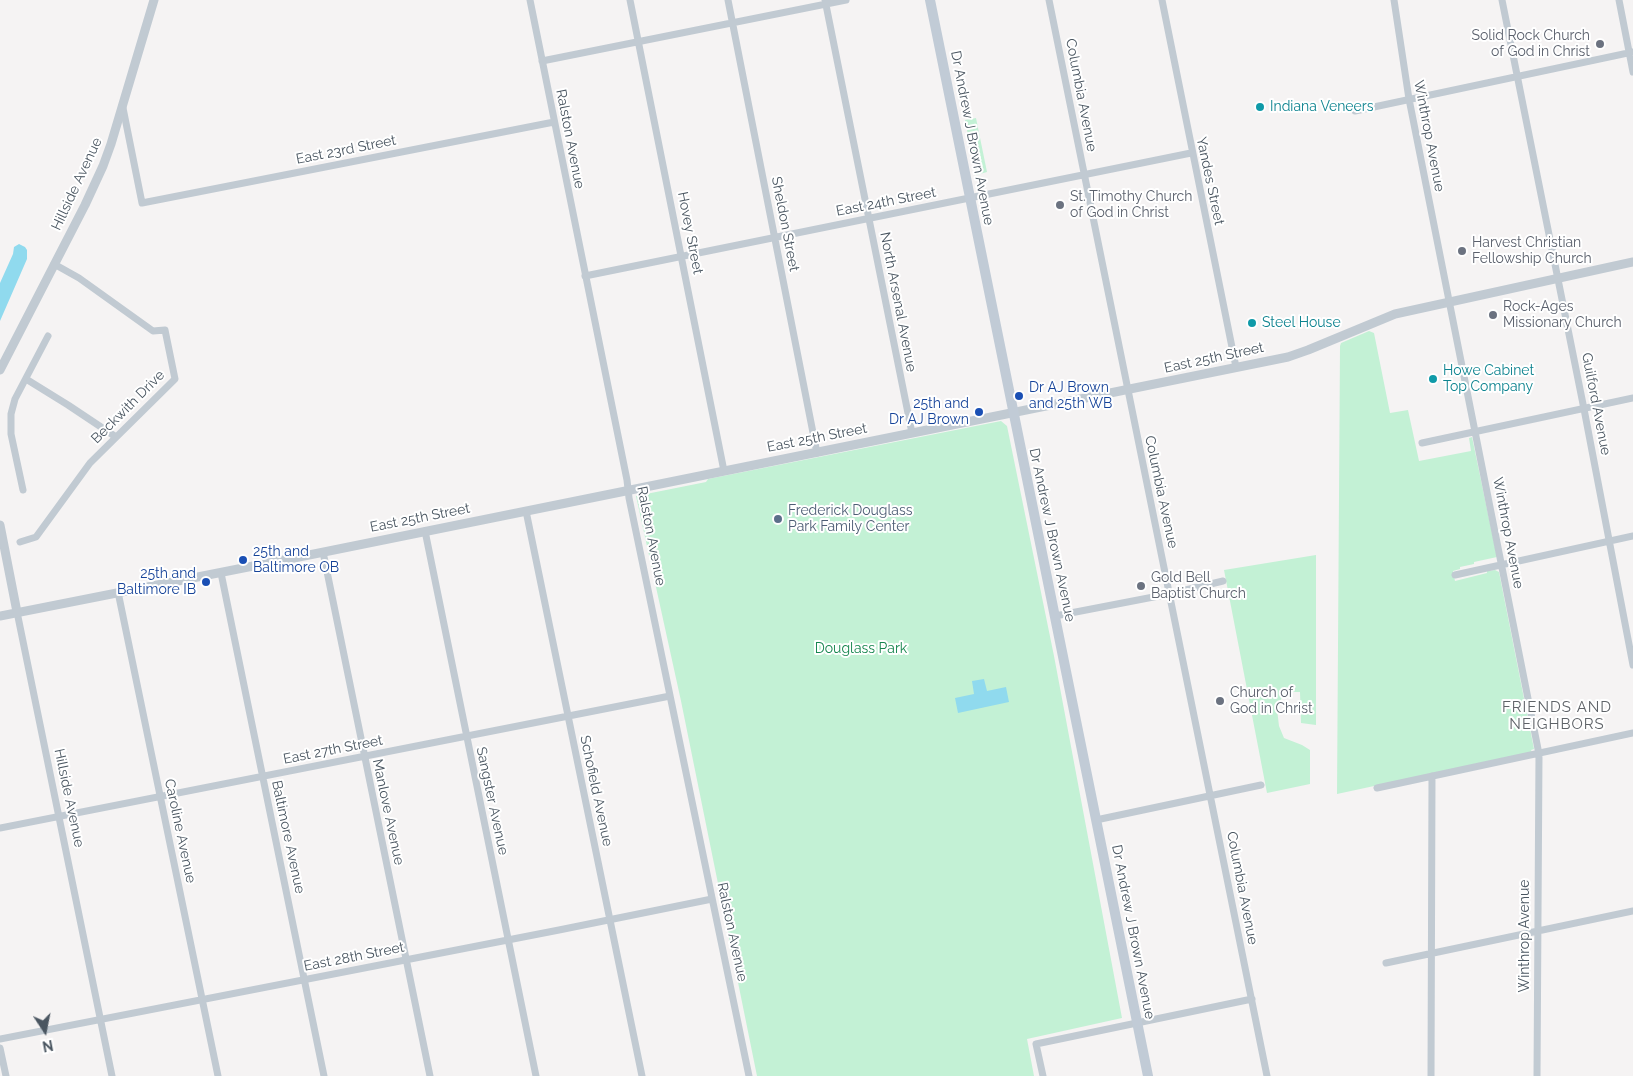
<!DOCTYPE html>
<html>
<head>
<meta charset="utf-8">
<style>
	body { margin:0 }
	#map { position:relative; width:1633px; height:1076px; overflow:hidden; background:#f5f3f3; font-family:Raleway,sans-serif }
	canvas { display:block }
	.north { position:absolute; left:20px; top:1006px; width:50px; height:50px; -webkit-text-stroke:4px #fff; paint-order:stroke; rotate:169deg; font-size:14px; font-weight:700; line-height:20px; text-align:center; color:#4a5661 }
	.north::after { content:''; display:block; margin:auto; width:18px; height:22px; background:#4a5661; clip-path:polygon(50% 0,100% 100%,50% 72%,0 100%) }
</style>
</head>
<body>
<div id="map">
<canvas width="1633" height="1076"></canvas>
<div class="north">N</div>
</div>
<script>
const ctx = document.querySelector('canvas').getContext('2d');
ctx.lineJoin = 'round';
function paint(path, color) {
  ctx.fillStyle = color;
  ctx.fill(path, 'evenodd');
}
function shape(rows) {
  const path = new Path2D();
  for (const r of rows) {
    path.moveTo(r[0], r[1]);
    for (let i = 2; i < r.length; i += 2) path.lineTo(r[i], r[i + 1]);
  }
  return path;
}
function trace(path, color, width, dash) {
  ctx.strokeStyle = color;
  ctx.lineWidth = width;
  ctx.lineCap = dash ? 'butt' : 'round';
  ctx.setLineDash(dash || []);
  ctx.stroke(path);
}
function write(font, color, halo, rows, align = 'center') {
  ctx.font = font + ' Raleway,sans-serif';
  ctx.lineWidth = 4;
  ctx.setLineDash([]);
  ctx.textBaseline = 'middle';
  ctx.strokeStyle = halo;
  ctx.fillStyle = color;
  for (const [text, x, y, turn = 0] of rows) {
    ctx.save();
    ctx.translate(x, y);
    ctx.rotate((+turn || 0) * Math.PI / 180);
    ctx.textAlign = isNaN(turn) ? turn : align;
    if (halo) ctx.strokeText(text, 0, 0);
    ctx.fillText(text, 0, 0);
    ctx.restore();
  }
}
paint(shape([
	[976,118,987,172,976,175,965,120],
	[1369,331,1374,333,1390,413,1408,410,1419,461,1471,451,1469,438,1472,437,1497,557,1474,562,1474,564,1460,567,1460,569,1453,571,1455,581,1487,573,1487,571,1495,570,1499,572,1534,749,1531,750,1532,752,1337,794,1340,346,1341,343],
	[1001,421,1007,426,1054,656,1122,1018,1027,1039,1034,1076,757,1076,681,701,636,496,706,482,708,479],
	[1316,555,1316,725,1301,723,1300,692,1284,692,1277,709,1279,726,1284,738,1302,745,1310,750,1310,784,1267,793,1224,570]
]), '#c3f1d5');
paint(shape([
	[19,244,25,247,27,250,27,259,0,321,0,283,13,254,14,247],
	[984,679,987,691,1006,687,1009,702,958,713,955,698,974,694,972,681]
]), '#90daee');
trace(shape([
	[530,0,627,480,629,498,749,1076],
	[630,0,724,471],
	[728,0,817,453],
	[825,0,912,433],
	[1049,0,1267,1076],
	[1162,0,1236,367],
	[1394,0,1409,99,1539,754,1537,1076],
	[1502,0,1584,409,1633,665],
	[1619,0,1633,72],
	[542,61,846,0],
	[123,108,142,203,554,122],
	[1355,111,1633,52],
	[585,276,1191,153],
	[26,379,68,405,116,437],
	[1422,443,1633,398],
	[23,490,11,434,11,414,15,399,48,336],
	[526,511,642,1076],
	[425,531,536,1076],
	[20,542,36,537,90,463,175,379,165,330,153,331,79,278,54,264],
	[323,552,430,1076],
	[221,573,324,1076],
	[1455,575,1633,536],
	[118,592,218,1076],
	[17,612,112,1076],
	[1055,616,1169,594,1223,581],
	[1377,788,1633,733],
	[1096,820,1261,785],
	[0,828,670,696],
	[1386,963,1633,911],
	[0,1039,559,930,712,899],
	[0,1048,6,1076],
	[1043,1076,1036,1044,1252,999],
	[1431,1076,1432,776]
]), '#c1cad2', 7);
trace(shape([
	[0,370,85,205,103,166,111,144,154,0],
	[0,525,17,612],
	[0,616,319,553,1288,357,1308,350,1395,314,1633,262]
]), '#c1cad2', 9);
trace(shape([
	[930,0,1148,1076]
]), '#c1cbd6', 10);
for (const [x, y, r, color] of [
	[1600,44,5,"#6b7280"],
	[1260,107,5,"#0f9aa8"],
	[1060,205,5,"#6b7280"],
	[1462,251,5,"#6b7280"],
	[1493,315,5,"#6b7280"],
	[1252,323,5,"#0f9aa8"],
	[1433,379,5,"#0f9aa8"],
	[1019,396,5,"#1a4fb4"],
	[979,412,5,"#1a4fb4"],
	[778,519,5,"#5c6f8a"],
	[243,560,5,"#1a4fb4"],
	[206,582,5,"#1a4fb4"],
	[1141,586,5,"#6b7280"],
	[1220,701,5,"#6b7280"]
]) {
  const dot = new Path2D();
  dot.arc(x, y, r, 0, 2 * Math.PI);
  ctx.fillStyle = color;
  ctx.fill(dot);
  trace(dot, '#fff', 2);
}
write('14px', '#5b616d', '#fff', [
	["Solid Rock Church",1590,36,"right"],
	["of God in Christ",1590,52,"right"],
	["St. Timothy Church",1070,197],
	["of God in Christ",1070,213],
	["Harvest Christian",1472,243],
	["Fellowship Church",1472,259],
	["Rock-Ages",1503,307],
	["Missionary Church",1503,323],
	["Gold Bell",1151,578],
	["Baptist Church",1151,594],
	["Church of",1230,693],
	["God in Christ",1230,709]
], 'left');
write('14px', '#4a5661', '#fff', [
	["Columbia Avenue",1081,95,79],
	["Winthrop Avenue",1429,136,79],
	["Dr Andrew J Brown Avenue",972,138,79],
	["Ralston Avenue",570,139,79],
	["East 23rd Street",346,150,-11],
	["Yandes Street",1210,181,78],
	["Hillside Avenue",77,184,-65],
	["East 24th Street",886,202,-11],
	["Sheldon Street",785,224,79],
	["Hovey Street",690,233,79],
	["North Arsenal Avenue",898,302,79],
	["East 25th Street",1214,358,-12],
	["Guilford Avenue",1596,404,79],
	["Beckwith Drive",128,407,-45],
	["East 25th Street",817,438,-11],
	["Columbia Avenue",1161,492,78],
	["East 25th Street",420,518,-11],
	["Winthrop Avenue",1508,533,79],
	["Dr Andrew J Brown Avenue",1052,535,78],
	["Ralston Avenue",651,536,79],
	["East 27th Street",333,750,-11],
	["Schofield Avenue",596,791,78],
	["Hillside Avenue",69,798,78],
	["Sangster Avenue",492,801,78],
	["Manlove Avenue",388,812,78],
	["Caroline Avenue",180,831,78],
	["Baltimore Avenue",288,837,78],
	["Columbia Avenue",1242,888,79],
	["Ralston Avenue",732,932,78],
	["Dr Andrew J Brown Avenue",1133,932,79],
	["Winthrop Avenue",1525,936,-90],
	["East 28th Street",354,957,-11]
]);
write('14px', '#0d838f', '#fff', [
	["Indiana Veneers",1270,107],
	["Steel House",1262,323],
	["Howe Cabinet",1443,371],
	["Top Company",1443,387]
], 'left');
write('14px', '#164399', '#fff', [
	["Dr AJ Brown",1029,388],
	["and 25th WB",1029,404],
	["25th and",969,404,"right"],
	["Dr AJ Brown",969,420,"right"],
	["25th and",253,552],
	["Baltimore OB",253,568],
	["25th and",196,574,"right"],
	["Baltimore IB",196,590,"right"]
], 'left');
write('14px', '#4e5e75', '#fff', [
	["Frederick Douglass",788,511],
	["Park Family Center",788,527]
], 'left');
write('14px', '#17864f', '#fff', [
	["Douglass Park",861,649]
]);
ctx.letterSpacing = '1px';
write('15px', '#5f6368', '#fff', [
	["FRIENDS AND",1557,707],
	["NEIGHBORS",1557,724]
]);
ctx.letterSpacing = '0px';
</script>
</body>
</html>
